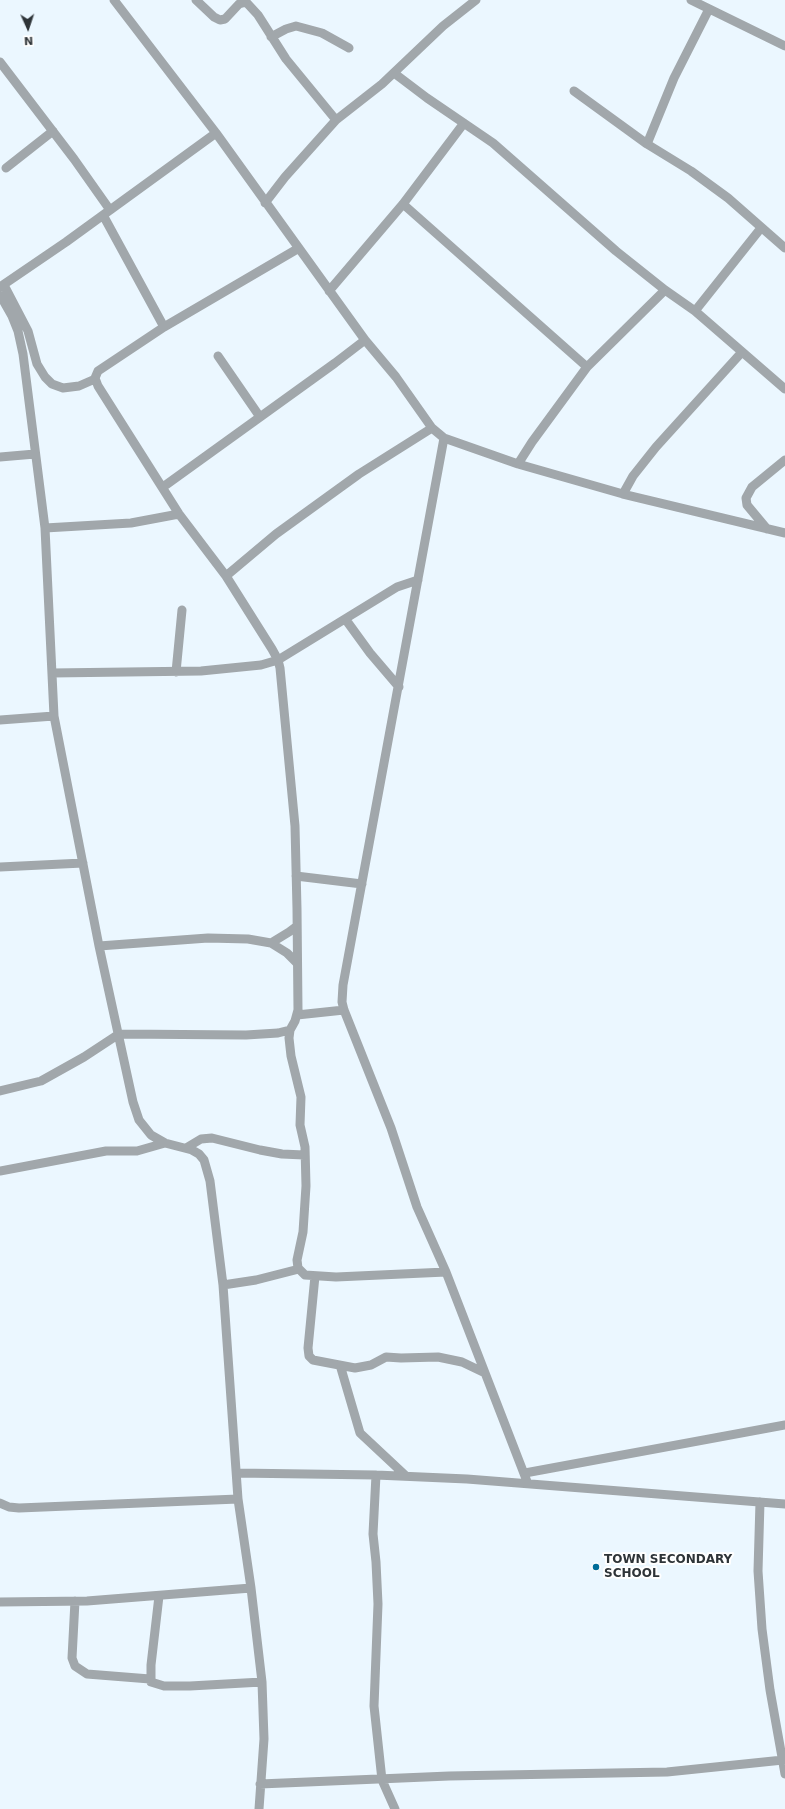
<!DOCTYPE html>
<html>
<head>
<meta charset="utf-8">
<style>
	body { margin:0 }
	#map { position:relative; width:785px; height:1809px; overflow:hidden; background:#ebf7ff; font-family:"DejaVu Sans",sans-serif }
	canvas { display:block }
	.north { position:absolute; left:8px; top:8px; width:40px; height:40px; -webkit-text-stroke:3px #fff; paint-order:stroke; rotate:177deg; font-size:11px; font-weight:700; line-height:16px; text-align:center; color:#2e3438 }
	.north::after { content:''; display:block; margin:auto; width:14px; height:18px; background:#2e3438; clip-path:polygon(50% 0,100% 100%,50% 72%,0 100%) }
</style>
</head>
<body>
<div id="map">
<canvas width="785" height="1809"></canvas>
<div class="north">N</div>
</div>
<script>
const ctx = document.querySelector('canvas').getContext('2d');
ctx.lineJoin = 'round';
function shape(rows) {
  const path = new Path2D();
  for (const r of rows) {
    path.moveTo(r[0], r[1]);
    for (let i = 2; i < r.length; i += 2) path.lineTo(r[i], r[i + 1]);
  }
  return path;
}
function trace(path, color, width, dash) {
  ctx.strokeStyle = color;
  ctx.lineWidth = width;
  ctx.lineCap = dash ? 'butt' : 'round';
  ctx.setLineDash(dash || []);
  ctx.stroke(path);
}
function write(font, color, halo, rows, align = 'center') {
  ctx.font = font + ' "DejaVu Sans",sans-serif';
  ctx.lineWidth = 4;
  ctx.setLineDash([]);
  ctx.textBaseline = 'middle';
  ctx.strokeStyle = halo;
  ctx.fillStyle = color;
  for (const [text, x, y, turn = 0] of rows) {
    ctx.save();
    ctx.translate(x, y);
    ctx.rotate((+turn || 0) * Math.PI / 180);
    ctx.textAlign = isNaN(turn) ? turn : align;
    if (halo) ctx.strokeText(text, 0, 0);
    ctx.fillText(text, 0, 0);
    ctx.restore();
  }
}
trace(shape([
	[114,0,216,133,365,340,396,377,432,428,444,438,518,464,623,494,785,533],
	[196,0,214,17,220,20,225,19,239,4,246,2,258,15,286,59,336,120],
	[691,0,785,46],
	[271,37,286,29,296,26,322,33,349,48],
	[0,62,74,159,110,210],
	[394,73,427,98,493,143,616,251,665,290,695,311,785,389],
	[574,91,647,144,691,171,728,198,785,248],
	[647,144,674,78,709,9],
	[6,168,53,131],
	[265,203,285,177,336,120,382,84,443,26,476,0],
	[403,204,587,367],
	[103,215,164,327],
	[299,248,164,327,98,371,95,378,98,386,179,514,226,576,272,649,278,660,280,668,295,826,297,909,298,1010,295,1021,290,1030,289,1038,291,1056,301,1097,300,1125,305,1147,306,1186,303,1232,297,1260,298,1268,305,1275,336,1277,446,1272],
	[4,285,28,331,37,364,45,377,52,384,63,388,79,386,95,379],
	[0,287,66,242,216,133],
	[329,291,403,204,464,123],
	[0,295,12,316,18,331,23,354,45,528,54,716,99,946,133,1102,139,1120,151,1135,165,1143,192,1150,199,1154,204,1160,210,1181,223,1285,238,1499,251,1588,262,1682,264,1739,259,1809],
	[695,311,761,228],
	[218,356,260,417],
	[444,438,343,985,342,1002,344,1010,391,1128,417,1207,446,1272,528,1484],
	[0,457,35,454],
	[518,464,532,442,587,367,665,290],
	[163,487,335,363,365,340],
	[623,494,633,476,656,447,742,352],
	[45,528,131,523,179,514],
	[767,529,747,505,746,498,752,487,785,460],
	[226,576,276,534,359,474,432,428],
	[346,620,370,653,399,687],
	[176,672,182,610],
	[52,673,201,671,261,665,278,660,397,587,418,580],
	[0,720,54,716],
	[0,867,83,863],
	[296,876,362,884],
	[271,943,289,932,297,926],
	[99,946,208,938,248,939,271,943,287,953,297,963],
	[297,1015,344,1010],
	[0,1091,41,1081,84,1057,119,1034,246,1035,278,1033,290,1030],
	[186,1148,201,1139,212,1138,260,1150,282,1154,304,1155],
	[0,1171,106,1151,137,1151,165,1143],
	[315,1276,308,1348,309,1356,313,1360,355,1368,371,1365,386,1357,401,1358,438,1357,462,1362,485,1373],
	[223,1285,256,1280,299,1269],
	[340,1365,360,1433,406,1476],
	[237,1473,376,1475,467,1479,785,1504],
	[525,1473,785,1425],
	[376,1475,373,1534,376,1562,378,1604,374,1706,382,1780,395,1809],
	[760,1502,758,1571,762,1629,770,1690,785,1774],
	[0,1503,9,1507,19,1508,238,1499],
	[159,1596,151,1665,151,1682,164,1686,190,1686,262,1682],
	[75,1601,72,1658,75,1666,87,1674,150,1679],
	[0,1602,87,1601,251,1588],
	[260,1784,449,1776,667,1772,783,1760]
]), '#a1a7ab', 9);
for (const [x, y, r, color] of [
	[596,1567,4,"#006c98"]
]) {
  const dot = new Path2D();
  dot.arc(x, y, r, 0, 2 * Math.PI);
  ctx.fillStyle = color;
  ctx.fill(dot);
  trace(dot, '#fff', 1.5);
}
write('bold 12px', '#2e3438', '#fff', [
	["TOWN SECONDARY",604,1560],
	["SCHOOL",604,1574]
], 'left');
</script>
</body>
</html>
